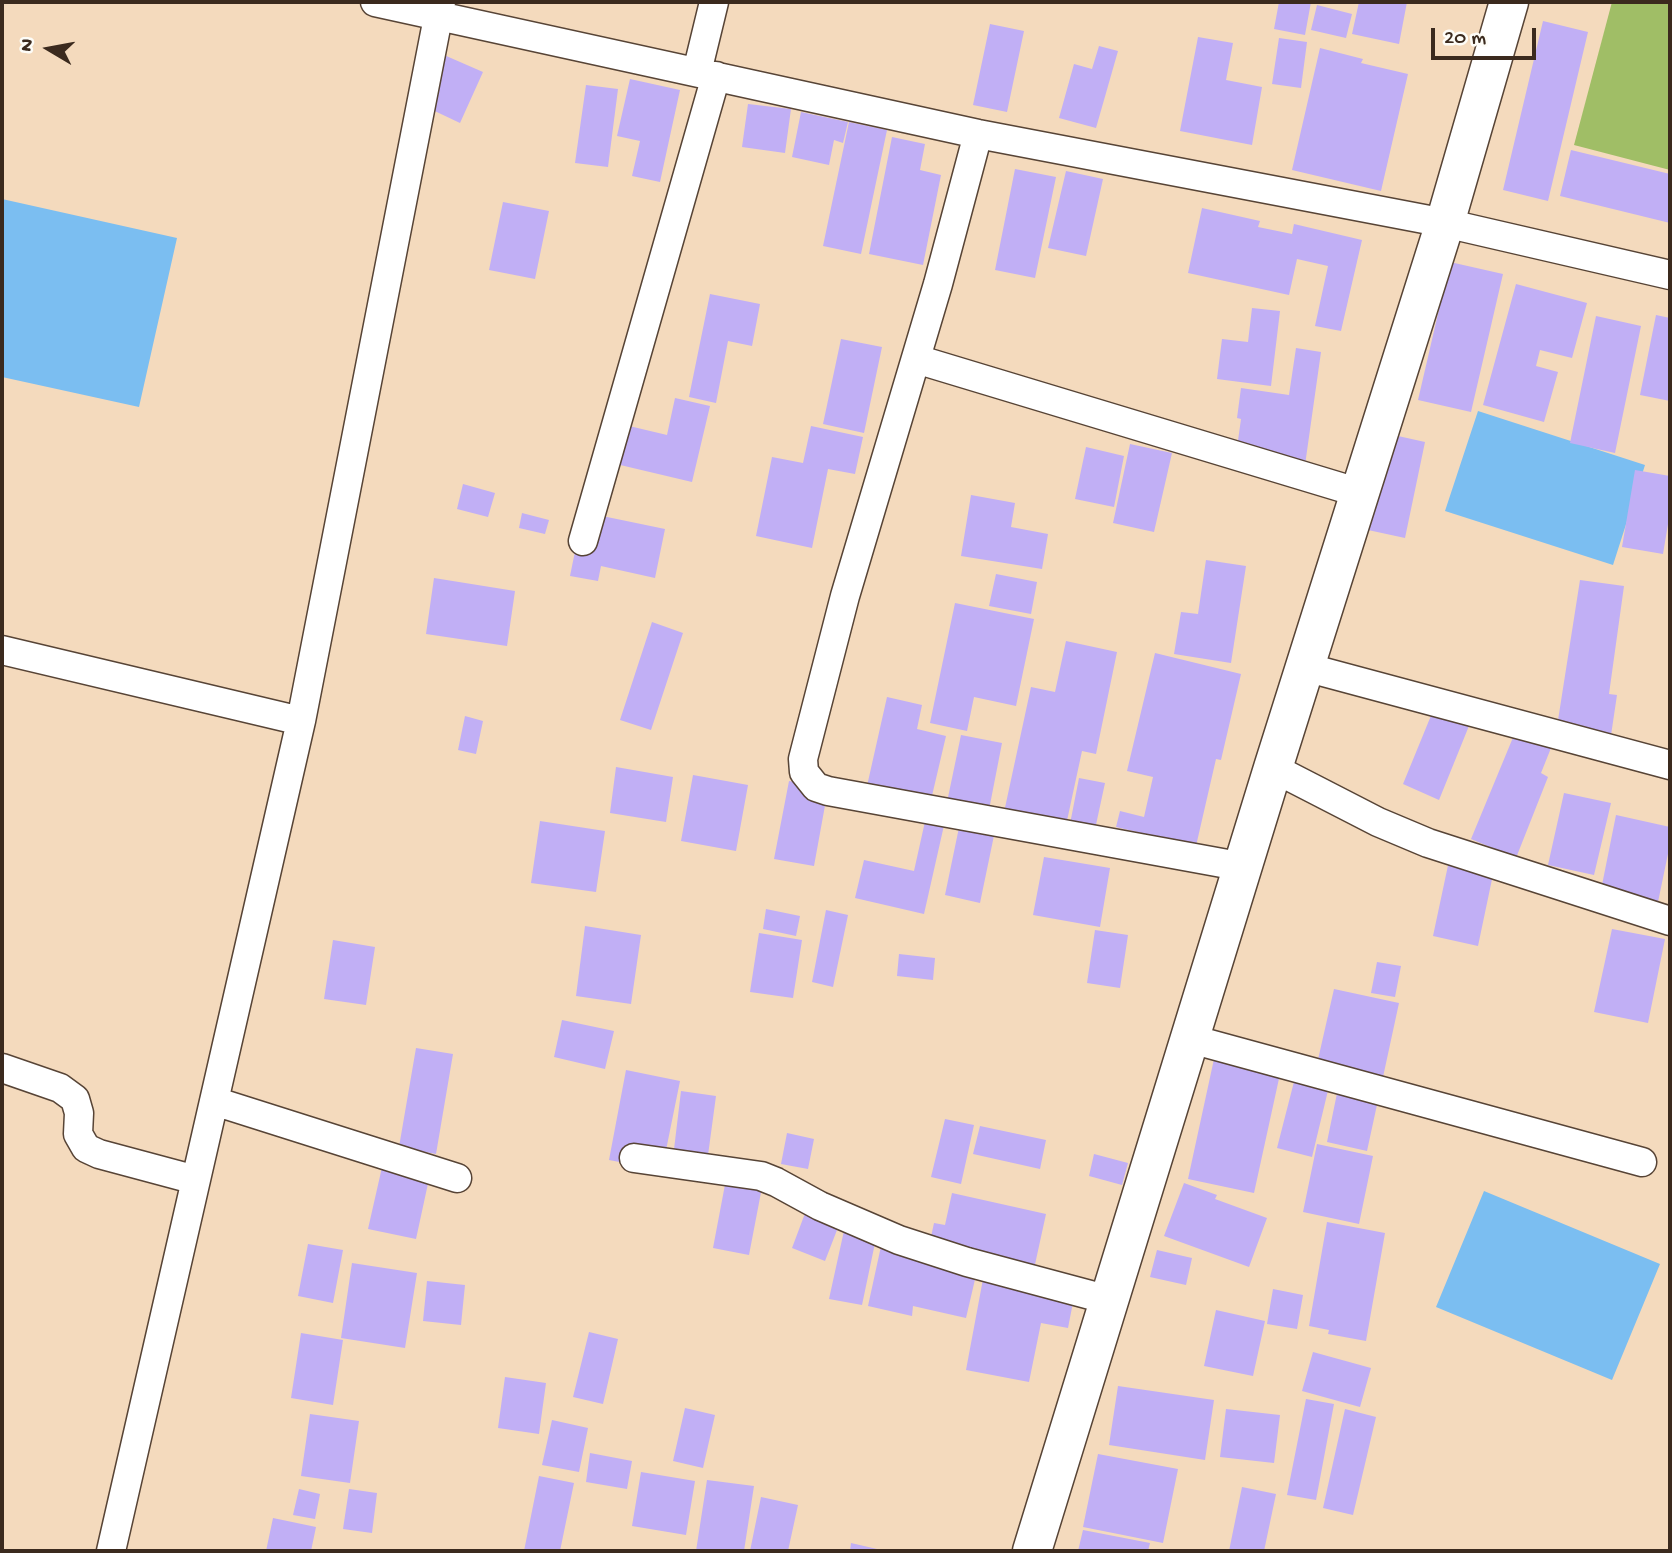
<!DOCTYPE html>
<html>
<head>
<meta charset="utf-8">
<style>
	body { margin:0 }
	#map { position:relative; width:1672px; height:1553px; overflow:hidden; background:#f4dabd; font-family:"Gochi Hand",sans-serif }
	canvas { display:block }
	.frame { position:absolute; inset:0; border:4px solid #3b2a1e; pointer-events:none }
	.north { position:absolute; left:14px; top:14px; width:70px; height:70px; -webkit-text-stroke:5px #fdfcf7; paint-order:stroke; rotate:280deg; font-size:19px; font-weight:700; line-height:28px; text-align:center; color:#3b2a1e }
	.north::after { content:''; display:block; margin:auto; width:24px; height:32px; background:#3b2a1e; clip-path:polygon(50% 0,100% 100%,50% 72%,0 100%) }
	.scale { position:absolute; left:1431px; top:28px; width:105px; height:32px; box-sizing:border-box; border:4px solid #3b2a1e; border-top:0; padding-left:9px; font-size:21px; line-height:24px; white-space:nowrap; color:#3b2a1e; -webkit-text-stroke:5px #fdfcf7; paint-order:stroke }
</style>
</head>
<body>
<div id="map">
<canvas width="1672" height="1553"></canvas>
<div class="frame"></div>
<div class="north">N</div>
<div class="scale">20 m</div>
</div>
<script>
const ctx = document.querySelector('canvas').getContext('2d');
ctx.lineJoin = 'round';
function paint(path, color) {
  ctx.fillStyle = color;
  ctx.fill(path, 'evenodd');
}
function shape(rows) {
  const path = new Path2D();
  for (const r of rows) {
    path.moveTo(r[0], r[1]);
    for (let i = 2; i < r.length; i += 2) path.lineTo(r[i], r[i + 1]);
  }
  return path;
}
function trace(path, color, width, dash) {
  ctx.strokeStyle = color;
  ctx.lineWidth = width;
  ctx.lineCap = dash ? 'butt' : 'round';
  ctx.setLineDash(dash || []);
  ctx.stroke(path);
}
paint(shape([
	[1612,2,1670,2,1670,170,1574,145]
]), '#a0be66');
paint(shape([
	[2,199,177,238,139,407,2,377],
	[1478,411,1645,465,1613,565,1445,511],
	[1484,1191,1660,1264,1612,1380,1436,1307]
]), '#7bbef1');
paint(shape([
	[1279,2,1311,2,1305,35,1274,29],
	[1359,2,1407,2,1399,44,1352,34],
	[1317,5,1352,14,1346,38,1311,30],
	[1543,21,1588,32,1548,201,1503,190],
	[990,24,1024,31,1007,112,973,105],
	[1198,37,1233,43,1226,80,1262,87,1252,145,1180,131],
	[1279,38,1307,42,1301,88,1272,84],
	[1099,46,1118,51,1096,128,1059,118,1074,64,1092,69],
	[1320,48,1363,59,1361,63,1408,74,1381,191,1292,170],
	[444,55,483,72,460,123,422,105],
	[630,79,680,90,660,182,632,176,640,141,617,136],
	[586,85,618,89,608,167,575,163],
	[748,104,791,109,785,153,742,147],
	[801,112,848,122,843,143,834,140,829,165,792,157],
	[849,122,887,130,861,254,823,246],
	[892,137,925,144,920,170,941,175,923,265,869,254],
	[1571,150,1670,174,1670,223,1560,196],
	[1015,169,1056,177,1035,278,995,270],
	[1066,171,1103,179,1086,256,1048,248],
	[503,202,549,211,535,279,489,270],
	[1202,208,1260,221,1258,227,1292,234,1294,224,1362,240,1341,331,1315,326,1328,266,1297,259,1289,295,1188,273],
	[1450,262,1503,274,1471,412,1418,400],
	[1516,284,1587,303,1572,358,1540,350,1536,366,1558,372,1544,422,1483,405],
	[710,294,760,304,752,346,728,341,716,403,689,397],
	[1252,308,1280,311,1271,386,1217,379,1222,339,1248,342],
	[1656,315,1670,318,1670,401,1640,395],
	[1596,316,1641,326,1615,453,1570,443],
	[841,339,882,347,864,433,823,424],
	[1296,348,1321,352,1305,465,1236,455,1241,419,1237,418,1241,388,1289,395],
	[675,398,710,406,692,482,616,464,625,425,667,435],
	[811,426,863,437,855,474,828,469,812,548,756,536,772,457,803,463],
	[1389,434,1425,442,1405,538,1368,530],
	[1130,444,1172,453,1154,532,1113,523],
	[1086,447,1124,456,1114,507,1075,499],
	[1635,470,1670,476,1670,512,1663,554,1622,547],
	[463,484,495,493,488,517,457,509],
	[971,495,1015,503,1011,527,1048,534,1042,569,961,556],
	[583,512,665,529,655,578,601,566,598,581,570,576],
	[522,513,549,520,545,534,519,528],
	[1206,560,1246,566,1231,663,1174,654,1181,612,1198,614],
	[996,574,1037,582,1031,614,989,606],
	[434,578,515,591,507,646,426,634],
	[1580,580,1624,586,1609,694,1617,695,1610,742,1556,733],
	[955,603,1034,619,1016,706,974,697,967,731,930,723],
	[652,622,683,633,651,730,620,720],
	[1066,641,1117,652,1096,754,1082,751,1065,830,1003,817,1031,687,1055,692],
	[1155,653,1241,674,1221,760,1216,759,1196,846,1116,827,1120,811,1144,817,1153,777,1127,771],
	[887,697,922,705,917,729,946,736,931,800,867,786],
	[1437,701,1473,716,1439,800,1403,784],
	[465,716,483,721,476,754,458,750],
	[1519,723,1555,738,1541,773,1548,777,1516,858,1471,839],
	[961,735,1002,743,988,815,946,807],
	[616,767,673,777,666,822,610,813],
	[693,775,748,785,736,851,681,841],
	[1079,778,1105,783,1094,834,1069,829],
	[789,781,828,789,814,866,774,859],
	[1564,793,1611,803,1594,875,1548,865],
	[928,808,947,812,924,914,855,898,864,860,914,871],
	[962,813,997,821,980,903,945,895],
	[1616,815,1670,827,1670,844,1658,902,1601,890],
	[540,821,605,831,596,892,531,883],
	[1450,856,1495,865,1478,946,1433,936],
	[1044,857,1110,868,1100,927,1033,915],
	[766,909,800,916,796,936,763,929],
	[826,910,848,915,833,987,812,982],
	[585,926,641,935,631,1004,576,996],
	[1612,929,1665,939,1648,1023,1594,1012],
	[1095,930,1128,935,1120,988,1087,983],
	[759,933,802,940,793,998,750,992],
	[333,940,375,947,366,1005,324,999],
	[899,954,935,958,933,980,897,976],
	[1377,962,1401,966,1395,997,1371,993],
	[1334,989,1399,1003,1367,1151,1327,1142,1342,1069,1317,1064],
	[562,1020,614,1031,605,1069,554,1057],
	[416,1048,453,1054,436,1154,399,1147],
	[1214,1059,1280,1074,1254,1193,1188,1179],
	[626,1070,680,1081,662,1170,609,1160],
	[1297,1070,1331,1078,1312,1157,1277,1148],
	[681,1091,716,1096,706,1170,672,1166],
	[945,1119,974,1125,961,1184,931,1177],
	[980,1126,1046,1140,1040,1169,973,1154],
	[787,1133,814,1139,808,1169,781,1164],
	[1317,1144,1373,1156,1359,1224,1303,1212],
	[385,1154,432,1165,416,1239,368,1229],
	[1094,1154,1128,1163,1122,1185,1089,1176],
	[727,1174,763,1182,749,1255,713,1248],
	[1184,1183,1217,1195,1215,1199,1267,1218,1249,1267,1164,1236],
	[952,1193,1046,1214,1034,1269,929,1246,934,1223,945,1225],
	[810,1200,844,1212,825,1261,792,1248],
	[847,1217,879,1224,862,1305,829,1299],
	[1327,1222,1385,1233,1366,1341,1328,1334,1329,1330,1309,1326],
	[883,1237,980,1258,966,1318,913,1306,912,1316,868,1306],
	[308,1244,343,1250,333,1303,298,1296],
	[1157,1250,1192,1258,1186,1285,1150,1277],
	[352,1263,417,1273,405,1348,341,1338],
	[986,1263,1076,1287,1068,1328,1041,1323,1029,1382,966,1370],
	[427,1281,465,1285,461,1325,423,1321],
	[1273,1289,1303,1295,1297,1329,1267,1324],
	[1216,1310,1265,1321,1253,1376,1204,1366],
	[589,1332,618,1339,603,1404,573,1397],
	[301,1333,343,1340,333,1405,291,1398],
	[1313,1352,1371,1368,1360,1407,1302,1391],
	[505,1377,546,1383,539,1434,498,1428],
	[1118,1386,1214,1400,1205,1460,1109,1445],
	[1306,1399,1334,1404,1316,1500,1287,1495],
	[685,1408,715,1415,703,1468,673,1461],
	[1226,1409,1280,1415,1274,1463,1220,1457],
	[1345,1409,1376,1417,1353,1515,1323,1508],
	[310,1414,359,1421,350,1483,301,1476],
	[552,1420,588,1428,579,1472,542,1465],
	[590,1453,632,1461,627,1489,586,1482],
	[1098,1454,1178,1469,1163,1543,1083,1527],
	[641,1472,695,1481,686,1535,632,1526],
	[539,1476,574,1483,560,1551,524,1551],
	[707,1480,754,1486,744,1551,696,1551],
	[1242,1487,1276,1494,1264,1551,1229,1551],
	[299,1489,320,1494,315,1519,293,1515],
	[349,1489,377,1493,372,1533,343,1529],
	[761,1497,798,1505,788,1551,750,1551],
	[273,1518,316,1527,311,1551,266,1551],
	[1083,1530,1150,1543,1148,1551,1078,1551],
	[851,1543,877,1549,876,1551,850,1551]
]), '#c1aff5');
const street = shape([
	[375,2,978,134,1445,223,1670,275],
	[697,72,714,2],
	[978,134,938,284,845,596,803,759,804,772,816,787,828,791,1244,867],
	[916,359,1360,493],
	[583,541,716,76],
	[2,650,301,721],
	[1305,667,1670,765],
	[1273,768,1378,822,1428,843,1670,921],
	[1191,1039,1642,1162],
	[2,1068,60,1088,75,1099,79,1113,78,1134,86,1148,99,1154,196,1180],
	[214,1101,457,1178],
	[634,1158,761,1176,776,1182,820,1206,899,1240,967,1262,1109,1300],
	[111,1551,301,721,441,2]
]);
const primary = shape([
	[1032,1551,1273,768,1445,223,1509,2]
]);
trace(street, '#574436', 31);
trace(primary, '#574436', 41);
trace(street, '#fff', 28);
trace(primary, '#fff', 38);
</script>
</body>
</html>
